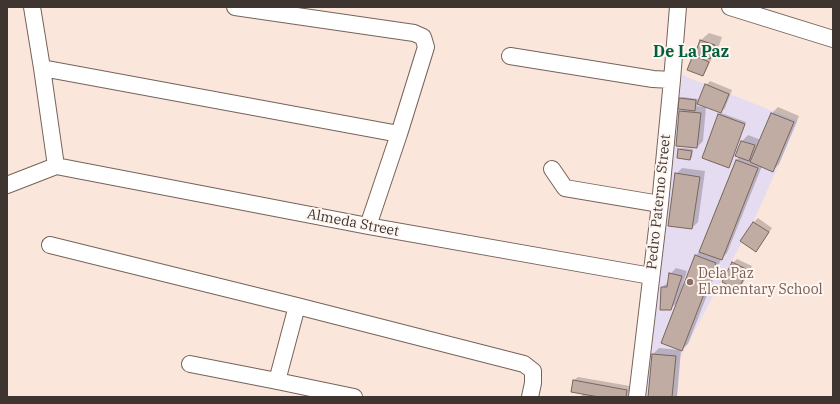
<!DOCTYPE html>
<html>
<head>
<meta charset="utf-8">
<style>
	body { margin:0 }
	#map { position:relative; width:840px; height:404px; overflow:hidden; background:#fbe6db; font-family:"IBM Plex Serif",serif }
	canvas { display:block }
	.frame { position:absolute; inset:0; border:8px solid #3e3531; pointer-events:none }
</style>
</head>
<body>
<div id="map">
<canvas width="840" height="404"></canvas>
<div class="frame"></div>
</div>
<script>
const ctx = document.querySelector('canvas').getContext('2d');
ctx.lineJoin = 'round';
function paint(path, color) {
  ctx.fillStyle = color;
  ctx.fill(path, 'evenodd');
}
function shape(rows) {
  const path = new Path2D();
  for (const r of rows) {
    path.moveTo(r[0], r[1]);
    for (let i = 2; i < r.length; i += 2) path.lineTo(r[i], r[i + 1]);
  }
  return path;
}
function trace(path, color, width, dash) {
  ctx.strokeStyle = color;
  ctx.lineWidth = width;
  ctx.lineCap = dash ? 'butt' : 'round';
  ctx.setLineDash(dash || []);
  ctx.stroke(path);
}
function write(font, color, halo, rows, align = 'center') {
  ctx.font = font + ' "IBM Plex Serif",serif';
  ctx.lineWidth = 4;
  ctx.setLineDash([]);
  ctx.textBaseline = 'middle';
  ctx.strokeStyle = halo;
  ctx.fillStyle = color;
  for (const [text, x, y, turn = 0] of rows) {
    ctx.save();
    ctx.translate(x, y);
    ctx.rotate((+turn || 0) * Math.PI / 180);
    ctx.textAlign = isNaN(turn) ? turn : align;
    if (halo) ctx.strokeText(text, 0, 0);
    ctx.fillText(text, 0, 0);
    ctx.restore();
  }
}
paint(shape([
	[682,75,798,121,756,216,680,358,677,397,645,397,652,348]
]), '#e6dcf1');
paint(shape([
	[709,33,722,37,717,51,711,57,712,58,706,71,702,75,694,56,697,53,701,40],
	[710,81,732,90,725,108,721,112,706,85],
	[682,97,698,99,697,106,706,107,703,141,697,147,680,111,683,109,680,98],
	[778,107,799,116,779,164,773,170,762,166,727,253,721,259,688,344,681,350,677,397,649,397,653,354,659,348,680,350,679,301,670,309,662,287,669,282,670,274,676,268,687,271,679,296,680,296,696,255,700,251,736,160,740,157,737,156,742,141,748,135,761,140,772,113],
	[721,113,746,122,730,165,703,157,719,114],
	[681,148,693,149,692,157,690,159,679,149],
	[682,168,705,171,698,222,692,228,676,174],
	[758,218,772,228,760,246,756,250,742,241,754,222],
	[737,259,752,266,742,285,738,289,733,263],
	[578,377,630,386,628,397,580,397,584,393,574,380]
]), '#0003');
const building = shape([
	[700,40,715,45,710,59,695,54,700,40],
	[693,55,709,62,703,76,687,70,693,55],
	[705,84,729,94,721,113,697,104,705,84],
	[679,98,696,100,695,111,678,109,679,98],
	[679,111,701,113,697,148,676,146,679,111],
	[771,113,794,122,773,172,750,162,771,113],
	[718,114,745,124,729,168,702,158,718,114],
	[741,141,755,145,749,161,735,156,741,141],
	[678,149,692,151,690,160,677,158,678,149],
	[736,160,758,168,722,260,699,252,736,160],
	[675,173,700,177,692,229,668,226,675,173],
	[753,222,769,232,756,252,740,241,753,222],
	[695,255,716,263,682,351,661,343,695,255],
	[732,262,748,270,738,290,722,282,732,262],
	[669,273,682,276,671,310,660,310,661,287,667,287,669,273],
	[652,354,676,356,672,397,648,397,652,354],
	[573,380,627,390,626,397,599,397,571,392,573,380]
]);
paint(building, '#c0aca2');
trace(building, '#78665c', 1);
const minor = shape([
	[32,7,42,68,56,166],
	[235,7,414,33,423,37,426,47,399,134,368,226],
	[730,7,833,39],
	[510,56,653,79,672,80],
	[42,68,399,134],
	[56,166,368,226,651,276],
	[552,169,565,188,660,204],
	[7,185,56,166],
	[50,245,297,306,524,364,533,371,533,383,530,397],
	[190,364,277,381,354,397],
	[277,381,297,306],
	[637,397,660,204,672,80,678,7]
]);
trace(minor, '#76635a', 18);
trace(minor, '#fff', 16);
for (const [x, y, r, color] of [
	[690,282,4,"#8d6e63"]
]) {
  const dot = new Path2D();
  dot.arc(x, y, r, 0, 2 * Math.PI);
  ctx.fillStyle = color;
  ctx.fill(dot);
  trace(dot, '#fff6f2', 1.5);
}
write('14px', '#3e3531', '#fff6f2', [
	["Pedro Paterno Street",659,202,-84],
	["Almeda Street",353,223,11]
]);
write('14px', '#785e54', '#fff6f2', [
	["Dela Paz",698,274],
	["Elementary School",698,290]
], 'left');
write('bold 16px', '#01603a', '#fff6f2', [
	["De La Paz",691,52]
]);
</script>
</body>
</html>
